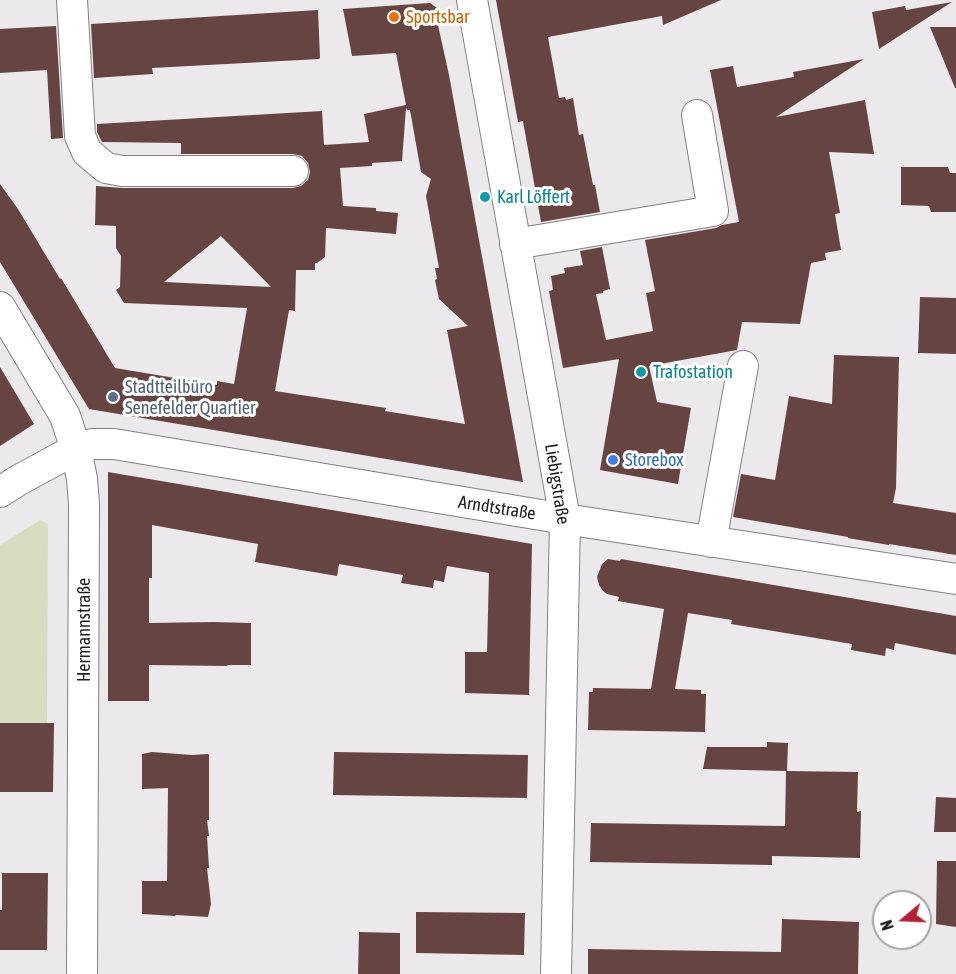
<!DOCTYPE html>
<html>
<head>
<meta charset="utf-8">
<style>
	body { margin:0 }
	#map { position:relative; width:956px; height:974px; overflow:hidden; background:#ece9ed; font-family:"Asap Condensed",sans-serif }
	canvas { display:block }
	.north { position:absolute; left:872px; top:890px; width:60px; height:60px; box-sizing:border-box; background:#fff; border:2px solid #a5a5a5; border-radius:50%; rotate:251deg; font-size:16px; font-weight:700; line-height:24px; text-align:center; color:#1e1d1e }
	.north::after { content:''; display:block; margin:auto; width:21px; height:27px; background:#b42333; clip-path:polygon(50% 0,100% 100%,50% 72%,0 100%) }
</style>
</head>
<body>
<div id="map">
<canvas width="956" height="974"></canvas>
<div class="north">N</div>
</div>
<script>
const ctx = document.querySelector('canvas').getContext('2d');
ctx.lineJoin = 'round';
function paint(path, color) {
  ctx.fillStyle = color;
  ctx.fill(path, 'evenodd');
}
function shape(rows) {
  const path = new Path2D();
  for (const r of rows) {
    path.moveTo(r[0], r[1]);
    for (let i = 2; i < r.length; i += 2) path.lineTo(r[i], r[i + 1]);
  }
  return path;
}
function trace(path, color, width, dash) {
  ctx.strokeStyle = color;
  ctx.lineWidth = width;
  ctx.lineCap = dash ? 'butt' : 'round';
  ctx.setLineDash(dash || []);
  ctx.stroke(path);
}
function write(font, color, halo, rows, align = 'center') {
  ctx.font = font + ' "Asap Condensed",sans-serif';
  ctx.lineWidth = 6;
  ctx.setLineDash([]);
  ctx.textBaseline = 'middle';
  ctx.strokeStyle = halo;
  ctx.fillStyle = color;
  for (const [text, x, y, turn = 0] of rows) {
    ctx.save();
    ctx.translate(x, y);
    ctx.rotate((+turn || 0) * Math.PI / 180);
    ctx.textAlign = isNaN(turn) ? turn : align;
    if (halo) ctx.strokeText(text, 0, 0);
    ctx.fillText(text, 0, 0);
    ctx.restore();
  }
}
paint(shape([
	[40,520,48,524,47,723,0,723,0,545]
]), '#d8ddc1');
paint(shape([
	[496,0,721,0,663,25,662,16,548,37,559,98,565,97,566,100,573,98,579,135,583,134,593,185,595,185,600,212,541,222,523,121,518,122],
	[952,2,879,49,872,12,905,6,906,10],
	[430,3,437,8,440,25,438,25,449,75,523,482,89,409,0,262,0,184,18,209,60,279,61,278,115,368,217,385,217,381,234,384,247,308,124,303,116,290,120,287,121,256,116,248,116,226,95,225,96,186,122,188,293,188,301,186,308,180,310,172,308,163,302,156,293,154,181,154,181,143,102,142,97,132,97,124,322,111,324,145,369,142,364,114,406,105,396,53,352,56,343,9],
	[406,108,407,110,410,110,421,172,431,179,426,196,439,268,435,268,437,279,435,280,439,299,468,326,447,330,465,424,385,411,386,408,275,391,289,310,295,311,296,270,315,270,315,263,317,263,325,257,326,228,396,234,398,213,376,211,376,208,343,206,340,168,372,166,372,163,402,161],
	[221,236,271,287,164,282],
	[318,10,320,58,319,59,152,68,153,74,94,78,91,24],
	[56,26,63,138,51,139,47,70,0,73,0,29],
	[930,27,956,27,956,88,955,88],
	[864,59,776,117,865,100,874,154,829,152,840,213,835,214,841,250,825,253,826,260,811,263,800,324,742,322,737,350,649,366,657,402,691,408,678,484,600,470,619,359,563,368,549,291,553,290,551,276,565,273,564,268,583,265,580,251,602,247,610,289,603,291,603,293,596,294,606,340,653,331,646,293,655,291,645,240,716,228,722,225,739,222,710,70,733,66,737,87,794,77,793,72],
	[901,167,948,167,950,173,956,173,956,212,931,212,929,206,901,205],
	[920,297,956,298,956,354,918,353],
	[834,355,899,357,896,488,893,503,956,513,956,555,889,544,889,545,848,538,848,537,733,517,741,474,775,480,789,396,832,404],
	[0,367,34,424,0,446],
	[108,472,532,544,529,695,465,693,465,652,487,652,489,573,447,566,444,582,434,580,433,588,401,583,403,575,339,564,337,576,255,562,258,544,152,525,152,578,149,578,149,623,214,622,251,623,251,665,227,665,228,666,149,665,149,701,108,701],
	[608,559,620,561,621,559,956,616,956,655,895,643,894,650,886,648,885,656,851,650,852,644,731,624,732,620,688,613,675,689,701,690,701,694,706,694,705,732,588,730,589,692,593,692,593,688,651,689,664,609,618,601,619,597,607,594,603,591,599,585,597,577,602,564],
	[0,723,54,723,53,792,0,792],
	[767,742,788,743,787,771,858,772,857,812,861,811,860,858,772,856,772,865,590,862,591,823,785,826,786,771,703,769,707,747,767,747],
	[152,752,192,755,208,754,209,755,209,820,207,820,209,836,207,836,209,868,207,868,211,904,208,917,176,915,175,916,142,914,142,881,167,881,168,788,142,789,142,754],
	[334,752,528,755,527,798,333,795],
	[936,797,956,798,956,832,934,832],
	[937,861,956,861,956,927,936,924],
	[2,873,48,873,47,950,0,950,0,910,2,910],
	[416,912,525,913,524,955,416,953],
	[782,919,859,922,858,974,588,974,588,949,781,952],
	[359,932,400,933,400,974,358,974]
]), '#664441');
const minor = shape([
	[72,0,80,136,87,152,106,168,122,171,293,171],
	[472,0,565,519,556,974],
	[515,244,713,211,697,115],
	[0,307,65,416,76,449,82,479,84,504,82,974],
	[0,492,19,480,76,449,92,444,114,444,565,519,956,579],
	[711,542,743,366]
]);
trace(minor, '#828083', 32);
trace(minor, '#fff', 30);
for (const [x, y, r, color] of [
	[394,17,6,"#e8710a"],
	[485,197,6,"#0f9aa8"],
	[641,372,6,"#0f9aa8"],
	[113,397,6,"#5c6f8a"],
	[613,460,6,"#3f7fe0"]
]) {
  const dot = new Path2D();
  dot.arc(x, y, r, 0, 2 * Math.PI);
  ctx.fillStyle = color;
  ctx.fill(dot);
  trace(dot, '#fff', 2);
}
write('18px', '#c56008', '#fff', [
	["Sportsbar",406,17]
], 'left');
write('18px', '#0d838f', '#fff', [
	["Karl Löffert",497,197],
	["Trafostation",653,372]
], 'left');
write('18px', '#4e5e75', '#fff', [
	["Stadtteilbüro",125,387],
	["Senefelder Quartier",125,408]
], 'left');
write('18px', '#366cbe', '#fff', [
	["Storebox",625,460]
], 'left');
write('18px', '#1e1d1e', '#fff', [
	["Liebigstraße",557,484,81],
	["Arndtstraße",497,508,9],
	["Hermannstraße",84,630,-90]
]);
</script>
</body>
</html>
